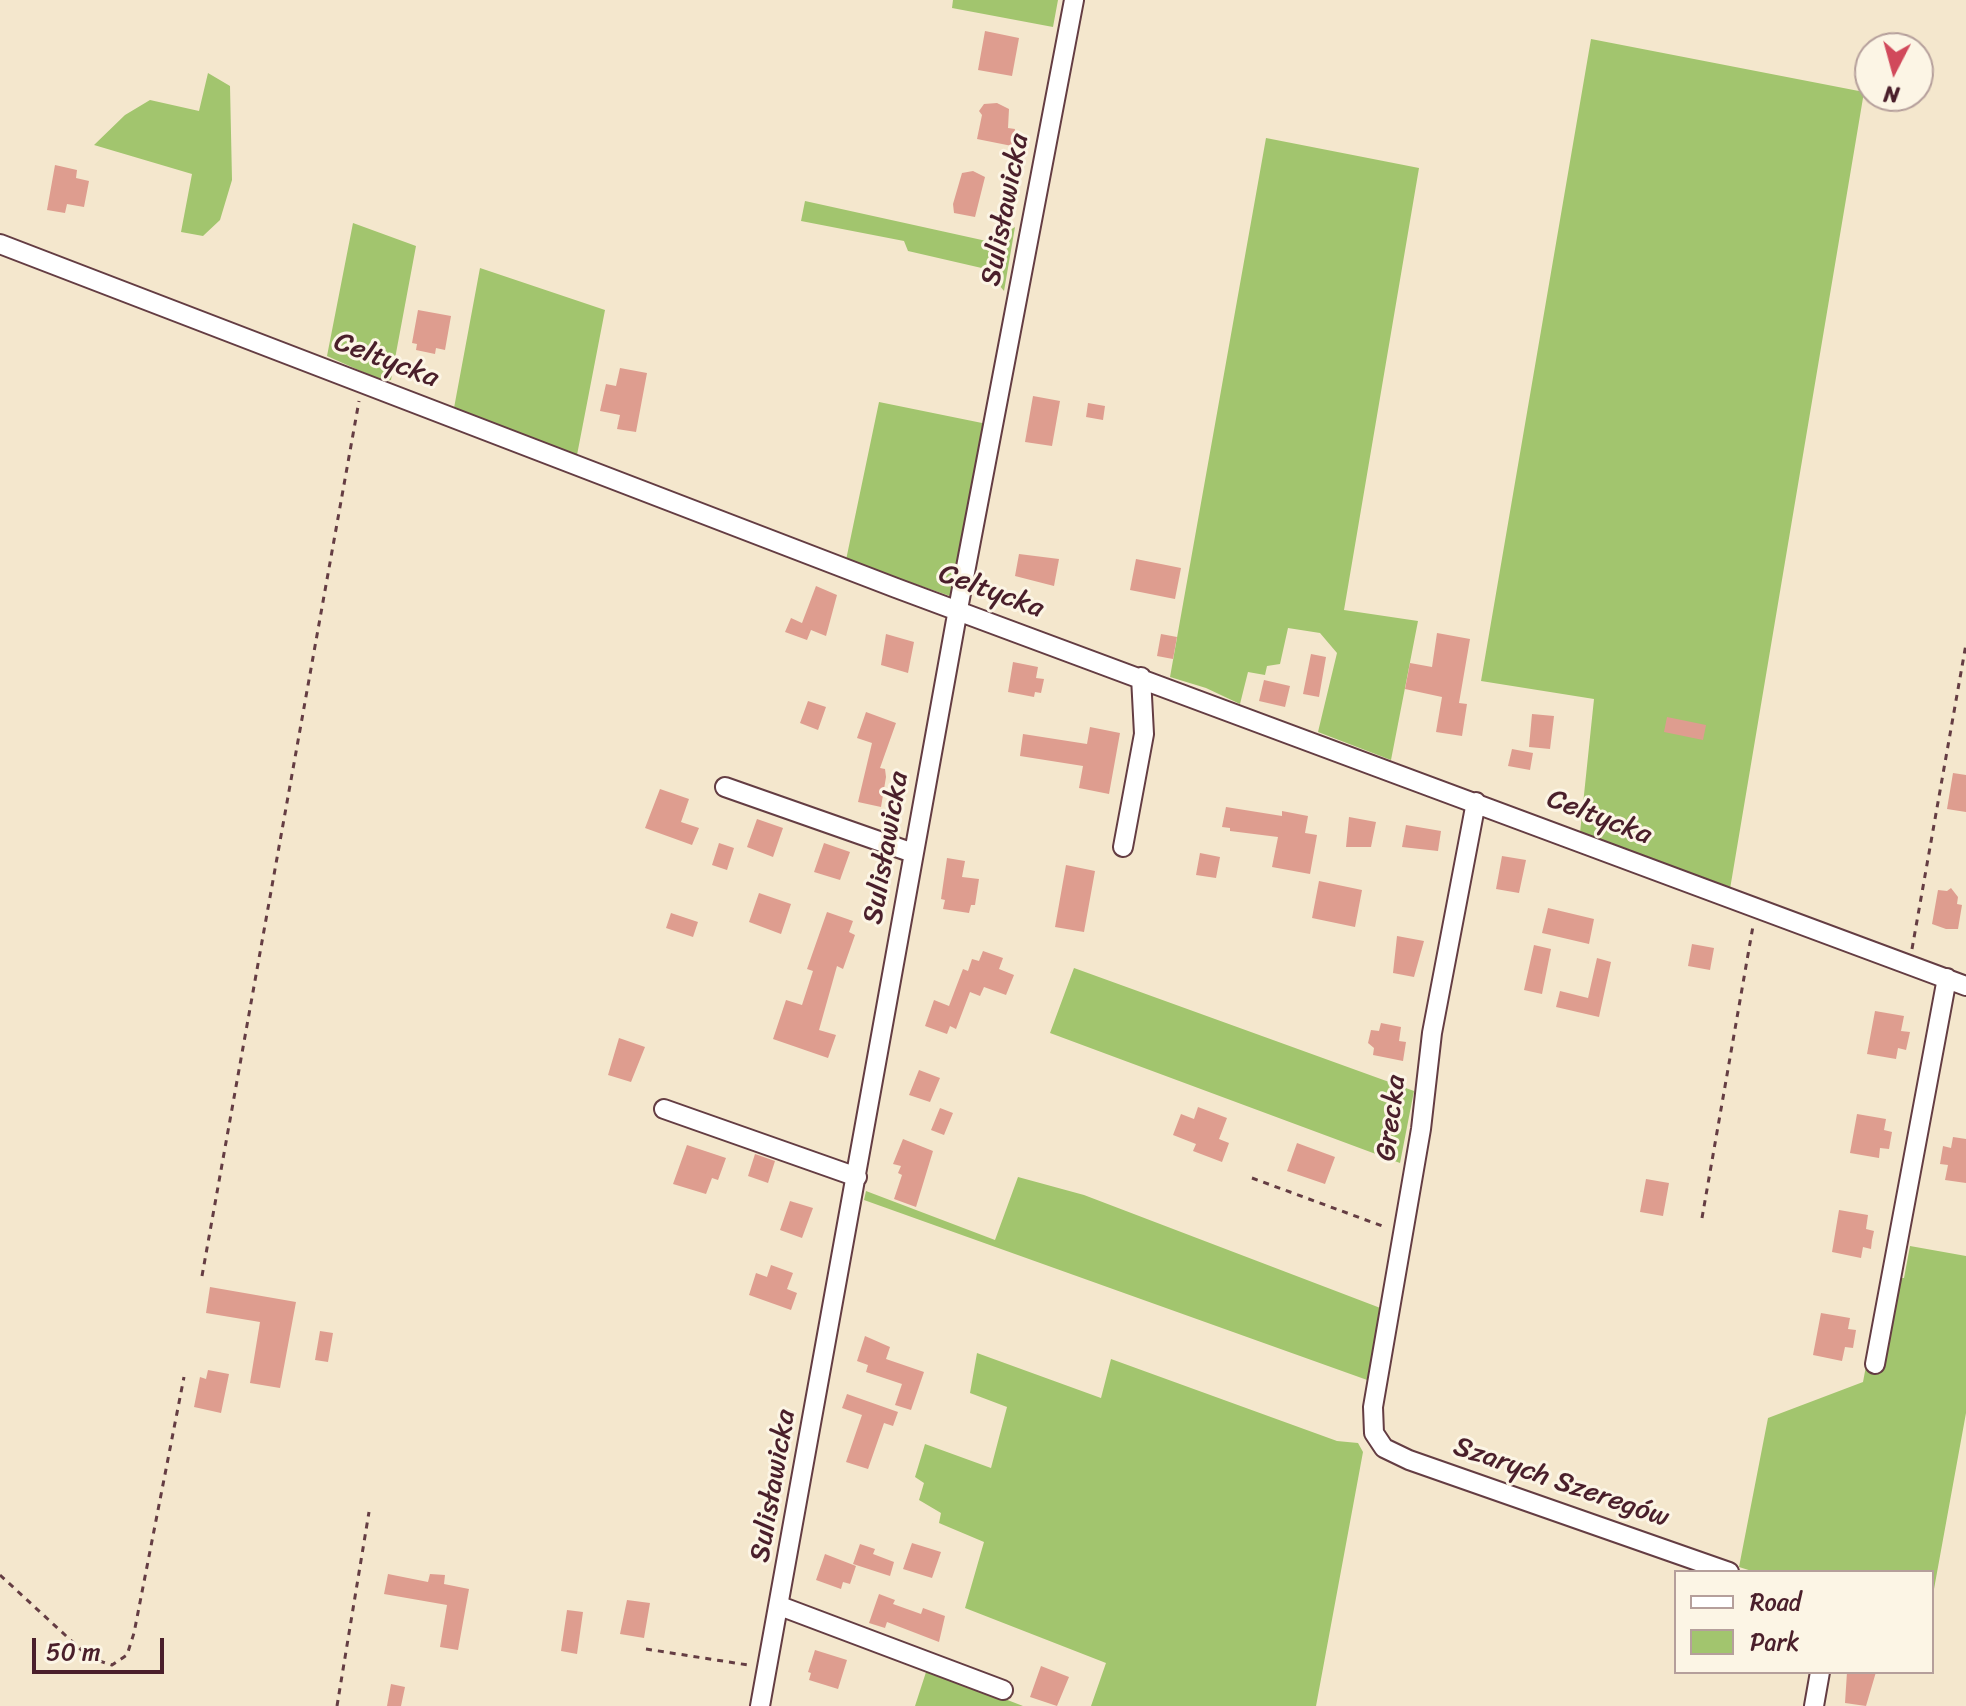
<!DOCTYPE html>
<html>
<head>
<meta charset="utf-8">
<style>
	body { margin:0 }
	#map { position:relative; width:1966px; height:1706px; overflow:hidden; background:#f4e7cd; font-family:Sriracha,sans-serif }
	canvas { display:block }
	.legend { position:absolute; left:1674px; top:1570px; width:260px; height:104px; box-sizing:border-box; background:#fcf5e5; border:2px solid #b59f9b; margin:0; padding:10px 14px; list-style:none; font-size:24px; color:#4a1f2b }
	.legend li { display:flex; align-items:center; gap:16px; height:40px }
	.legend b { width:40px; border:2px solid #b59f9b }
	.north { position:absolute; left:1854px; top:32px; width:80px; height:80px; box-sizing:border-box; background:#fcf5e5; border:2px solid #b59f9b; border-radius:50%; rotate:186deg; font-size:22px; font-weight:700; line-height:32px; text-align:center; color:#4a1f2b }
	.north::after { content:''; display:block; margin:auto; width:28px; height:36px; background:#d1495b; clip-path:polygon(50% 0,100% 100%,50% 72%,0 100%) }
	.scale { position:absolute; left:32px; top:1638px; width:132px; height:36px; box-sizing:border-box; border:4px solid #4a1f2b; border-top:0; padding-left:10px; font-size:24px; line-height:28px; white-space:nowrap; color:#4a1f2b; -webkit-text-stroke:6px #fcf5e5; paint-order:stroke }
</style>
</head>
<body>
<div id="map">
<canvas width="1966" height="1706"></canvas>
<ul class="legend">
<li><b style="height:10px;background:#fff"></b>Road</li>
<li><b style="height:22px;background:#a2c56e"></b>Park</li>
</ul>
<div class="north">N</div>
<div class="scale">50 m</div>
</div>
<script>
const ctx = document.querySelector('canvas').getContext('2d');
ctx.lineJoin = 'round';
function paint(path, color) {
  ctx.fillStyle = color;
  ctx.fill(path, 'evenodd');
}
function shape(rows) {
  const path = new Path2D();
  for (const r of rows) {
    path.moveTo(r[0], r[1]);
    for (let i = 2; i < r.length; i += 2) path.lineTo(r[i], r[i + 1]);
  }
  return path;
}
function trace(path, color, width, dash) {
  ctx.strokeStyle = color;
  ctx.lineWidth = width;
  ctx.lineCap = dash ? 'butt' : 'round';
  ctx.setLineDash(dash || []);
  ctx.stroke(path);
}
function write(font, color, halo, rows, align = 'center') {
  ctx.font = font + ' Sriracha,sans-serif';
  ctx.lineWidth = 6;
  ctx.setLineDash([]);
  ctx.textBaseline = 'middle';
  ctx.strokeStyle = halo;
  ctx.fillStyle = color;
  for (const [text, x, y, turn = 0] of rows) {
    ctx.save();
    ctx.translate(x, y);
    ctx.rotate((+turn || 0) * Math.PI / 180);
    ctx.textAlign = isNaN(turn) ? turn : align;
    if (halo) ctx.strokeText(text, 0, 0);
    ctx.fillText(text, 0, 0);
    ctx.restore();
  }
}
paint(shape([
	[953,0,1058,0,1053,27,952,8],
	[1591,39,1864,92,1730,889,1580,833,1594,699,1481,681],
	[208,73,230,86,232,180,220,220,203,236,181,232,192,174,94,145,125,115,150,100,199,111],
	[1266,138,1419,168,1344,610,1418,621,1391,760,1318,732,1337,653,1320,633,1288,628,1280,664,1267,666,1265,675,1248,672,1240,704,1206,688,1170,677],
	[805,201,991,242,1015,227,1004,291,986,269,908,251,904,241,801,221],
	[353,223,416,246,391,380,383,381,327,356],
	[480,268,605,310,577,455,454,408],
	[879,402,987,424,950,596,846,560],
	[1074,968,1414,1091,1400,1163,1050,1033],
	[1018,1177,1084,1195,1383,1309,1370,1381,864,1200,866,1191,995,1240],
	[1910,1246,1966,1256,1966,1413,1932,1600,1932,1572,1755,1572,1739,1567,1768,1418,1863,1382,1866,1366,1883,1369,1900,1278,1904,1278],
	[977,1353,1101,1398,1111,1359,1337,1441,1358,1443,1363,1452,1316,1706,1091,1706,1106,1663,965,1608,984,1542,939,1523,941,1513,919,1500,924,1483,915,1477,925,1444,991,1468,1007,1407,970,1393],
	[927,1669,1023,1706,915,1706]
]), '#a2c56e');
paint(shape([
	[985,31,1019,38,1012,76,978,70],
	[997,103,1009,109,1008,128,1015,129,1012,146,977,139,982,115,979,111,984,104],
	[55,165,77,170,76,178,89,181,84,207,67,204,65,213,47,210],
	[973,171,985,177,975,217,954,213,953,204,962,173],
	[418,310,451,316,445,350,436,348,435,354,416,350,417,344,412,343],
	[620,368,647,373,636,432,617,429,620,415,600,411,606,384,616,386],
	[1033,396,1060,401,1052,446,1025,442],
	[1088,403,1105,406,1103,420,1086,417],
	[1019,554,1059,559,1054,586,1015,576],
	[1136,559,1181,568,1175,599,1130,590],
	[816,586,837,595,826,636,811,630,807,640,785,632,791,618,802,623],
	[1437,633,1470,639,1459,703,1467,704,1462,736,1436,732,1442,697,1405,689,1410,663,1432,667],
	[886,634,914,642,908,673,881,665],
	[1161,634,1177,637,1173,659,1157,656],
	[1311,654,1326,657,1319,697,1303,694],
	[1013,662,1038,667,1036,678,1044,679,1041,693,1035,692,1034,697,1008,692],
	[1264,680,1290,686,1285,707,1259,701],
	[808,701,826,707,818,730,800,723],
	[866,712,896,723,880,768,885,769,886,777,881,807,858,802,872,743,857,738],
	[1532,714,1554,716,1550,749,1529,747],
	[1667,717,1706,725,1703,740,1664,732],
	[1090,727,1120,733,1109,794,1079,788,1083,766,1020,756,1023,734,1087,744],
	[1512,749,1533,753,1530,770,1508,766],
	[1953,773,1966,775,1966,812,1947,809],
	[660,789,689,799,681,822,699,828,692,845,645,828],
	[1226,807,1282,816,1282,811,1308,816,1305,833,1317,835,1310,874,1272,867,1278,837,1230,831,1230,828,1222,827],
	[1349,817,1376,822,1371,847,1346,847],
	[757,819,783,828,773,857,747,847],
	[1406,825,1441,831,1438,851,1402,847],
	[719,843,734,848,727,870,712,865],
	[824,843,850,852,840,880,814,872],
	[1200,853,1220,857,1216,878,1196,875],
	[1502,856,1526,860,1519,893,1496,889],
	[947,858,965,861,962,877,979,879,975,905,971,905,969,913,943,909,945,900,941,899],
	[1066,865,1095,871,1084,932,1055,927],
	[1319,881,1362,890,1355,927,1312,918],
	[1951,888,1958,897,1957,904,1962,905,1958,929,1946,929,1932,924,1938,890,1947,891],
	[759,893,791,904,781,934,749,922],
	[1548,908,1594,919,1589,944,1542,933],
	[827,912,853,921,849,932,855,935,843,969,837,966,819,1030,836,1035,828,1058,773,1039,786,1000,802,1005,813,971,807,969],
	[671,913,698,922,693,937,666,928],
	[1397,936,1424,941,1414,977,1393,973],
	[1692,944,1714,948,1710,970,1688,966],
	[1534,945,1551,949,1542,994,1524,990],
	[983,951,1003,958,999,969,1014,975,1006,995,984,987,980,996,970,992,956,1029,950,1026,947,1034,925,1026,934,1000,949,1006,963,969,968,971,972,959,979,961],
	[1597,958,1611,962,1599,1017,1556,1007,1560,991,1588,998],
	[1875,1011,1904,1016,1901,1031,1910,1032,1906,1050,1898,1048,1896,1059,1867,1054],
	[1381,1023,1401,1027,1399,1041,1406,1042,1403,1061,1373,1055,1374,1048,1368,1043,1371,1030,1379,1031],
	[619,1038,645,1047,631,1082,608,1075],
	[919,1070,940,1078,930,1102,909,1095],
	[1198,1107,1227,1118,1219,1139,1229,1143,1222,1162,1193,1151,1196,1144,1173,1135,1181,1114,1194,1119],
	[940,1108,953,1113,944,1135,931,1130],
	[1857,1114,1886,1119,1884,1130,1892,1132,1889,1149,1880,1148,1879,1158,1850,1153],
	[1953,1137,1966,1139,1966,1183,1945,1180,1948,1165,1940,1164,1943,1146,1951,1148],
	[903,1139,933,1151,916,1207,894,1199,902,1175,898,1173,901,1166,893,1164],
	[1297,1143,1335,1157,1325,1184,1287,1171],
	[687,1145,726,1158,718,1180,712,1178,706,1194,673,1184],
	[755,1154,775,1161,768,1183,748,1176],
	[1646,1179,1669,1183,1663,1216,1640,1212],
	[790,1201,813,1208,802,1238,780,1230],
	[1839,1210,1868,1215,1866,1229,1874,1231,1872,1240,1871,1249,1863,1247,1861,1258,1832,1252],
	[771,1265,793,1273,787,1289,797,1293,791,1310,749,1295,756,1273,767,1277],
	[210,1287,296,1302,280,1388,250,1383,260,1322,206,1313],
	[1821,1313,1850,1318,1848,1329,1856,1330,1853,1348,1845,1347,1842,1361,1813,1355],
	[320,1331,333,1333,328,1362,315,1360],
	[865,1336,890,1347,886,1359,924,1372,911,1410,895,1405,902,1384,866,1372,868,1365,857,1361],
	[208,1370,229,1374,221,1413,194,1407,200,1377,206,1379],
	[847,1394,898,1412,893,1426,884,1423,868,1469,846,1462,862,1415,842,1408],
	[912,1543,941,1552,932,1578,903,1569],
	[860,1544,875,1549,873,1554,894,1562,890,1576,853,1564],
	[825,1554,856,1566,850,1584,843,1582,841,1589,816,1580],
	[388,1574,428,1582,430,1574,445,1575,444,1584,469,1589,458,1650,440,1647,447,1605,384,1594],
	[879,1594,895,1600,893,1604,921,1614,923,1608,945,1616,939,1642,887,1622,885,1628,869,1623],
	[627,1600,650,1603,644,1638,620,1634],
	[567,1610,583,1612,577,1654,561,1651],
	[815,1650,847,1660,838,1689,809,1680,811,1673,808,1672],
	[1041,1666,1069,1677,1057,1706,1030,1697],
	[1847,1672,1876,1672,1866,1706,1845,1703],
	[391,1684,405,1687,401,1706,387,1706]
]), '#de9d8f');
const minor = shape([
	[0,244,896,588,1966,986],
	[725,787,913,853],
	[1476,802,1432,1033,1421,1129,1373,1407,1374,1433,1384,1448,1409,1460,1729,1572],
	[1123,847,1144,734,1141,677],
	[664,1109,857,1177],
	[1875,1364,1947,978],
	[780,1606,1003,1690],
	[760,1706,958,609,1074,0],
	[1814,1706,1820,1672]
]);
trace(minor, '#643d43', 22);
trace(shape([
	[1912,949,1966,644],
	[1252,1178,1385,1227],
	[1702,1218,1753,926],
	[202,1276,359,401],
	[0,1575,90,1658,112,1665,127,1655,134,1633,184,1377],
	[646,1649,748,1665],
	[337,1706,369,1512]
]), '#643d43', 3, [6, 6]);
trace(minor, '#fff', 18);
write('28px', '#4a1f2b', '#fcf5e5', [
	["Sulisławicka",1006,210,-79],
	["Celtycka",386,361,21],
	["Celtycka",991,592,20],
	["Celtycka",1599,818,21],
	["Sulisławicka",887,848,-80],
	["Grecka",1392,1118,-83],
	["Szarych Szeregów",1561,1483,19],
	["Sulisławicka",774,1486,-80]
]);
</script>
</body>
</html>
